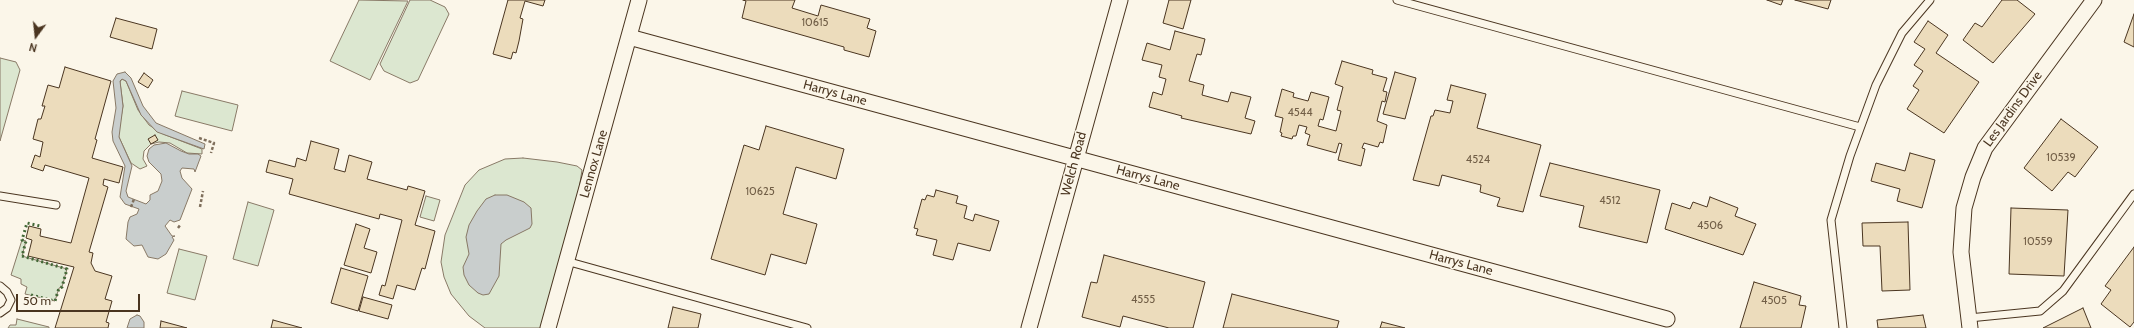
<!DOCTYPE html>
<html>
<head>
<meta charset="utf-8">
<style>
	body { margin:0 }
	#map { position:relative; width:2134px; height:328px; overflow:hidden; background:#fbf6e9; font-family:Cabin,sans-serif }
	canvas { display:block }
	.north { position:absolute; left:16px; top:16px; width:40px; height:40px; -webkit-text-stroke:3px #fbf6e9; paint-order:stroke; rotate:195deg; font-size:11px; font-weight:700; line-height:16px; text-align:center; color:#4a3520 }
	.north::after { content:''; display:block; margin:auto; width:14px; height:18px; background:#4a3520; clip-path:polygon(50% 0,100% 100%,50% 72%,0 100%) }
	.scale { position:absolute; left:16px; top:294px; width:124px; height:18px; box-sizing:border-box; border:2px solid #4a3520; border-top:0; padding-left:5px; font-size:12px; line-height:14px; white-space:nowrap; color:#4a3520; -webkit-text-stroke:3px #fbf6e9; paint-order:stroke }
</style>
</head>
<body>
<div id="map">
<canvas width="2134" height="328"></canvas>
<div class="north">N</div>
<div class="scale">50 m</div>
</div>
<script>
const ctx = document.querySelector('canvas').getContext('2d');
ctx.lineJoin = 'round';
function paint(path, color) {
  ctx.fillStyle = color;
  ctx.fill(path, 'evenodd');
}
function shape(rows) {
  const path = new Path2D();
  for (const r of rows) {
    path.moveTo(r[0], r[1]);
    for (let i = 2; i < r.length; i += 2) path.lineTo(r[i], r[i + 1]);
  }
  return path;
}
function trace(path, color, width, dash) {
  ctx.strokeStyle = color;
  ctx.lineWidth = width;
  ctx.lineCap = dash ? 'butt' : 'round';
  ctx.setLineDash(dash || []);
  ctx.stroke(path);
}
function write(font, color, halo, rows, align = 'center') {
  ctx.font = font + ' Cabin,sans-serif';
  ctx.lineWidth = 3;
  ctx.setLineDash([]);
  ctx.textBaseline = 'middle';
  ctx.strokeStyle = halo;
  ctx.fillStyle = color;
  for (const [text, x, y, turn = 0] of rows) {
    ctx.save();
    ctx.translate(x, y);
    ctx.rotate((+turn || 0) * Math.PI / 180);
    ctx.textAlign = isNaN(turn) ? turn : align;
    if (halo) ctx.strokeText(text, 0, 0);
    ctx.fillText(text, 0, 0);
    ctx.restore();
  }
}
const green = shape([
	[359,0,408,1,370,80,330,61,359,0],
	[410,0,430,0,445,7,449,14,418,80,410,83,384,71,380,64,410,0],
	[0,58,16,62,20,70,0,141,0,58],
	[122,79,126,81,138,110,149,125,163,134,202,149,202,154,187,153,170,143,159,142,151,144,144,151,143,159,147,166,140,169,131,163,118,135,123,106,120,82,122,79],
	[182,91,238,105,232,131,175,116,182,91],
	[523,158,557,162,577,166,582,170,575,215,543,328,485,328,469,316,451,294,444,277,441,262,445,235,465,185,479,170,505,159,523,158],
	[426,196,440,200,434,221,420,217,426,196],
	[248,202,274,210,258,266,233,259,248,202],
	[22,240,26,241,22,256,67,269,62,287,59,288,55,301,25,294,27,287,21,284,21,279,11,275,22,240],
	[179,249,207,256,195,300,167,293,179,249],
	[17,319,49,327,49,328,8,328,10,325,16,325,17,319]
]);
paint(green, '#dce7d0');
trace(green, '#887966', 1);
const water = shape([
	[125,72,131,78,143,106,156,123,205,144,204,149,157,132,141,115,126,81,122,79,120,81,123,106,119,137,132,166,126,191,128,197,146,204,150,200,150,195,158,191,162,181,161,174,149,162,147,156,149,149,154,145,166,143,181,151,189,154,198,154,201,156,195,172,194,169,182,168,180,171,182,178,192,189,180,220,174,222,170,220,165,226,172,236,175,236,172,237,174,240,166,254,158,259,148,257,142,245,134,246,126,239,128,222,130,217,137,214,139,209,125,204,120,197,125,166,113,141,112,132,116,108,113,81,117,74,125,72],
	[495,195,507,195,524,202,531,208,532,224,530,228,506,240,501,244,499,276,489,294,483,295,478,293,469,285,464,275,463,267,469,254,466,237,469,225,477,211,486,199,495,195],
	[137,315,140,316,144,322,144,328,127,328,130,319,137,315]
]);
paint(water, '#c9cecd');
trace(water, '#887966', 1);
const building = shape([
	[508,0,545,0,543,6,525,1,520,18,523,19,519,41,516,53,513,52,511,59,493,54,508,0],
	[743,0,795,0,792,8,818,16,821,5,870,19,867,28,876,31,869,57,844,50,844,47,742,18,746,1,743,0],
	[1169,0,1191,0,1183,29,1163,23,1169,0],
	[1767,0,1783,0,1781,5,1767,0],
	[1795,0,1831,0,1828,9,1795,0],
	[2002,0,2017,0,2035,14,1993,63,1963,40,1975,23,1982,27,2002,0],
	[2134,14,2134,47,2124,42,2134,14],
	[116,18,157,29,152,49,110,37,116,18],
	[1928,21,1948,35,1936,53,1979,82,1944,133,1907,109,1919,90,1913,86,1923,71,1914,65,1925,49,1914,42,1928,21],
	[1175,31,1205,39,1201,55,1197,54,1189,81,1204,85,1202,95,1228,102,1231,92,1251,97,1245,118,1255,121,1251,134,1181,118,1182,116,1149,107,1153,92,1162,95,1166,79,1159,77,1162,65,1142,60,1147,43,1170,50,1175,31],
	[1342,61,1373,70,1372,74,1387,78,1383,91,1387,92,1385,102,1382,101,1377,121,1387,125,1383,143,1380,142,1378,147,1364,143,1362,148,1365,149,1361,166,1338,160,1342,144,1339,143,1336,153,1307,145,1310,135,1305,133,1307,127,1299,125,1296,136,1293,136,1292,139,1281,136,1282,133,1280,132,1283,118,1275,116,1282,89,1294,93,1293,97,1308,101,1311,92,1329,97,1323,120,1320,119,1318,126,1336,131,1341,111,1337,110,1343,87,1335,84,1342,61],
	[65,67,111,81,95,139,97,140,92,158,123,167,119,183,104,179,103,185,108,187,89,252,93,253,91,263,95,271,112,276,105,299,112,301,106,322,109,323,108,328,55,328,74,267,28,256,32,240,26,238,29,226,41,229,40,236,71,243,89,178,45,165,43,171,31,167,35,155,40,157,43,142,33,139,38,119,41,119,45,106,42,106,48,85,59,88,65,67],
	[1395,72,1416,78,1405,119,1383,114,1395,72],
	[144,73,153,80,148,88,138,82,144,73],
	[1451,85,1486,94,1477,128,1541,145,1523,212,1497,206,1500,198,1480,192,1481,185,1442,175,1439,186,1413,180,1431,116,1433,116,1435,110,1450,113,1453,101,1447,100,1451,85],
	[2061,119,2098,147,2075,177,2068,172,2052,191,2024,168,2061,119],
	[766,126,844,149,836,179,796,167,783,214,817,224,806,264,771,254,765,275,711,259,744,145,759,150,766,126],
	[155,135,158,140,151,144,148,139,155,135],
	[311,141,339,149,334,169,345,172,349,155,372,162,367,179,407,190,408,186,425,191,415,225,435,231,425,269,422,268,415,290,397,285,393,299,379,295,382,285,385,286,402,220,380,214,379,219,289,194,293,179,266,172,269,160,295,167,297,158,306,161,311,141],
	[1910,153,1935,160,1922,208,1897,201,1900,189,1871,181,1876,163,1905,171,1910,153],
	[1550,163,1660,190,1647,243,1579,227,1584,206,1540,196,1550,163],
	[936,190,958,196,956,203,967,206,964,218,973,221,975,214,999,221,990,251,958,243,953,260,933,255,937,240,916,235,918,229,914,228,922,199,925,200,927,195,934,197,936,190],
	[1710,197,1738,208,1735,216,1756,224,1743,255,1665,229,1672,203,1690,209,1693,202,1707,207,1710,197],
	[2011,208,2068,210,2064,276,2009,274,2011,208],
	[1908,222,1910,290,1882,291,1880,246,1863,246,1862,223,1908,222],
	[356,224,370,229,364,248,377,252,371,273,344,265,356,224],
	[2134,247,2134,322,2130,327,2101,304,2111,290,2105,286,2134,247],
	[1104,255,1205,282,1193,328,1169,328,1123,316,1120,327,1082,317,1091,282,1097,283,1104,255],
	[341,268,368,276,358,311,331,303,341,268],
	[1754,282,1801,296,1799,305,1806,306,1801,328,1740,328,1754,282],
	[1232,294,1339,321,1337,328,1223,328,1232,294],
	[363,297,392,305,388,319,359,311,363,297],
	[673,307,701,314,698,328,668,328,673,307],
	[2083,308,2091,328,2043,328,2083,308],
	[1923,315,1926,328,1878,328,1877,320,1923,315],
	[273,320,302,328,271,328,273,320],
	[161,321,187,328,160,328,161,321],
	[1382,322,1405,328,1380,328,1382,322]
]);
paint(building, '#ecdcbc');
trace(building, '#4a3520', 1);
const service = shape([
	[1397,0,1860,127],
	[0,196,56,205],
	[566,261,807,328],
	[0,286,7,292,11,300,7,308,0,313],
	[1969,318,2040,311,2063,291,2134,194],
	[1843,328,1831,220,1850,156,1876,85,1902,33,1930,0]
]);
const minor = shape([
	[629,37,1667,319],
	[548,328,639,0],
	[1029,328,1120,0],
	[1970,328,1961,252,1964,208,1973,177,1985,148,2094,0]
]);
trace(service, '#4a3520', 9);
trace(minor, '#4a3520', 17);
trace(shape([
	[199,138,214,143,211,153],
	[131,207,134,199],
	[200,207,203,191],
	[178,228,181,224]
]), '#7f6f5c', 2.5, [3, 2]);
trace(service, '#fbf6e9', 7);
trace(minor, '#fbf6e9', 15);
trace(shape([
	[31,295,55,301,59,288,62,287,67,269,22,256,26,241,22,240,27,223,40,226]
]), '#436837', 3, [2, 3]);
write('11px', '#725f47', null, [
	["10615",815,23],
	["4544",1300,113],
	["10539",2061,158],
	["4524",1478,160],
	["10625",760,192],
	["4512",1610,201],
	["4506",1710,226],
	["10559",2038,242],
	["4555",1143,300],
	["4505",1774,301]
]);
write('13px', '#4a3520', '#fbf6e9', [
	["Harrys Lane",835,93,15],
	["Les Jardins Drive",2013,109,-54],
	["Lennox Lane",594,164,-74],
	["Welch Road",1074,164,-75],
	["Harrys Lane",1148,178,15],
	["Harrys Lane",1461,263,15]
]);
</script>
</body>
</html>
